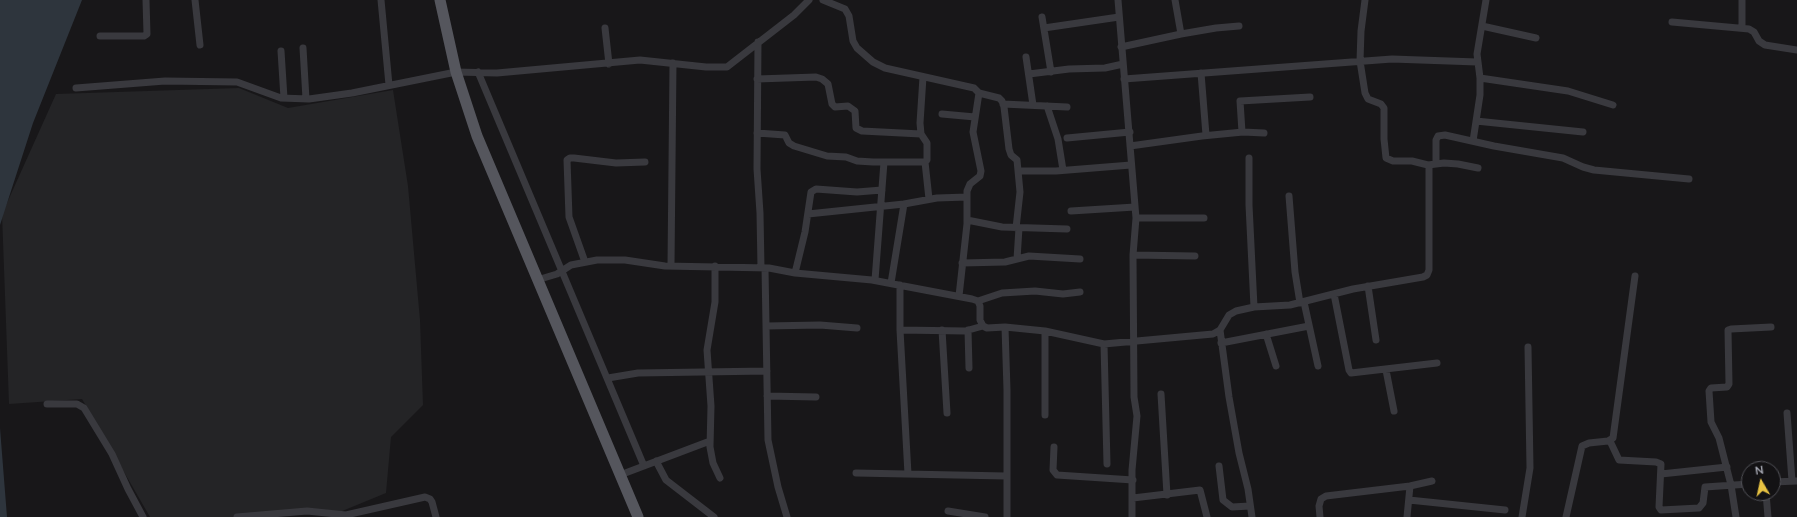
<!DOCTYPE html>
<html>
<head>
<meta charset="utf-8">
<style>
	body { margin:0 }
	#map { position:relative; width:1797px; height:517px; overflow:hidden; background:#181719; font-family:Lato,sans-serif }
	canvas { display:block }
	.north { position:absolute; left:1741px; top:461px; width:40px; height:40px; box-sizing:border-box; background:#131214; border:1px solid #505056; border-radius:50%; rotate:351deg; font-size:11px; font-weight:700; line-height:16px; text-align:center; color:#abadb8 }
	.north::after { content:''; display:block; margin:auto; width:14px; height:18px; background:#e7c242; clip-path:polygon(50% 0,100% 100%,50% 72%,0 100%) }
</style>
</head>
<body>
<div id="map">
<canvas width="1797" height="517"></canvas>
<div class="north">N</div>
</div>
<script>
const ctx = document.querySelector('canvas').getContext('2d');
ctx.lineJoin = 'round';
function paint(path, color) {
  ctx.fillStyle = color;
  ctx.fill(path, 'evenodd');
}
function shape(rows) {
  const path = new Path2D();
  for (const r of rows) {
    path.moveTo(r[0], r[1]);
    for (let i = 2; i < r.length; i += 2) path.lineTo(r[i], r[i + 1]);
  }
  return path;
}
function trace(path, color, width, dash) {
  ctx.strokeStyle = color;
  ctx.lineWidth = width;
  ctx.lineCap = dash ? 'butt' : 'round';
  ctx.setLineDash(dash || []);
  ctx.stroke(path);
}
paint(shape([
	[239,88,288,108,393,90,408,186,420,320,423,405,391,437,386,493,335,514,249,515,237,517,150,517,82,399,9,404,2,214,56,94]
]), '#242426');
paint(shape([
	[0,0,82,0,33,123,0,225],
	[0,428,7,517,0,517]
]), '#2e353d');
trace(shape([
	[195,0,200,45],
	[381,0,389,85],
	[823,0,845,9,849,16,853,41,857,48,873,62,885,68,974,88,979,93,973,132,981,171,980,176,970,184,967,191,967,224,959,296],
	[1118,0,1136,218,1133,255,1134,397,1137,416,1132,470,1132,517],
	[1175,0,1181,34],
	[1365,0,1361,31,1360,61,1365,93,1368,99,1381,104,1384,108,1384,139,1386,158,1393,161,1412,161,1428,165,1444,163,1458,164,1478,168],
	[1042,17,1051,72],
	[1672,22,1749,29,1754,32,1759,41,1765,45,1797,50],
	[1482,26,1536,38],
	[605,28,609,64],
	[1044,28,1119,17],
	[1742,28,1742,0],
	[100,36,144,36,147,34,146,0],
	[758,42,757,169,760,213,761,268],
	[1121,47,1181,34,1216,28,1239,26],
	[303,48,306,99],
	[281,51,284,98],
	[1026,57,1033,105],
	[478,72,644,466],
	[1201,73,1206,135],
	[1029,74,1069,69,1105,68,1123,64],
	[1480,78,1568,91,1613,105],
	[757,79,816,77,822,79,828,84,832,104,835,107,848,106,855,111,856,128,862,131,921,134],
	[1124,79,1392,59,1477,62],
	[76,88,165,81,237,82,281,98,309,99,352,93,456,72,497,73,640,60,706,67,727,67,794,15,809,0],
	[979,93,999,98,1002,101,1004,107,1009,149,1011,155,1017,160,1020,192,1016,228],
	[1003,104,1067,107],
	[1047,106,1058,139,1063,170],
	[942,114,975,117],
	[1476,121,1583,132],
	[1242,132,1240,101,1310,97],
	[757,133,785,135,789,143,794,146,827,156,846,157,857,161,873,162,925,162,927,160,927,143,921,134,920,123,923,77],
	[1067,138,1130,132],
	[1473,141,1480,95,1480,78,1477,54,1486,0],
	[1130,146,1202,136,1243,132,1264,133],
	[1249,158,1249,205,1254,307],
	[925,162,929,199],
	[1436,164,1436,140,1438,136,1445,135,1494,146,1563,158,1583,167,1594,170,1689,179],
	[1018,171,1056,171,1131,165],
	[1289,196,1295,272,1300,303],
	[904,204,937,198,967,197],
	[1071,211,1135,207],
	[808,214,904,204,891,283],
	[1136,218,1204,218],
	[967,220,1002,227,1067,229],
	[1133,255,1195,256],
	[1017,259,1019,228],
	[585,262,569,217,567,160,570,158,574,158,616,163,645,162],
	[962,263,1005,262,1029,256,1080,259],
	[671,266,673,63],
	[715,266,715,302,707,350,711,406,710,447,713,463,720,478],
	[765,268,768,440,778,487,787,517],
	[795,273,805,232,811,192,816,189,857,192,882,190],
	[537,280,557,274,571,265,597,260,625,260,665,266,769,268,795,273,872,280,972,299,978,301,980,306,980,320,983,326,987,328,1005,327,1045,331,1104,344,1213,334,1220,330,1229,315,1236,311,1254,307,1290,305,1353,289,1423,277,1427,275,1429,270,1429,168,1428,165],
	[875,280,884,162],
	[900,285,900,330,908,474],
	[1368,286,1376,340],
	[1334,294,1349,370,1351,373,1437,363],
	[978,301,1002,293,1035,291,1063,294,1080,292],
	[1304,302,1318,366],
	[766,326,820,325,857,328],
	[1005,327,1007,390,1007,517],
	[900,330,965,331,983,326],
	[942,330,947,413],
	[968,330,969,368],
	[1220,330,1229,397,1239,453,1248,489,1252,517],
	[1045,331,1045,415],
	[1266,334,1276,366],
	[1221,343,1309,326],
	[1104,344,1107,464],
	[1386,370,1394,411],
	[608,378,638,373,767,371],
	[1161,394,1167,495],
	[767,396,816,397],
	[47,404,77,404,84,408,112,454,128,489,143,517],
	[1787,413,1792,481],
	[1610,441,1619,460,1656,462,1661,464,1659,507,1661,510,1699,508,1703,503,1705,487,1749,484],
	[1054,447,1053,470,1057,475,1133,480],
	[656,461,666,480,714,517],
	[1219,466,1223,500,1232,507,1250,506],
	[856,473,1006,476],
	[1661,474,1727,467],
	[620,475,710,441],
	[1773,482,1797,481],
	[1766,493,1768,517],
	[1133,498,1200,490,1207,517],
	[1409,500,1505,510],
	[948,511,985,517],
	[237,517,307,511,346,515,425,497,430,499,432,502,436,517],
	[1320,517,1319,506,1321,499,1326,496,1410,486,1432,481],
	[1407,517,1410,486],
	[1522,517,1530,468,1528,347],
	[1566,517,1582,446,1589,443,1608,441,1613,438,1635,276],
	[1736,517,1731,485,1719,438,1711,422,1709,391,1711,388,1727,387,1729,384,1728,330,1731,329,1771,327]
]), '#39393e', 7);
trace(shape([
	[440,0,456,72,477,136,638,517]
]), '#55565d', 11);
</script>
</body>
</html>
